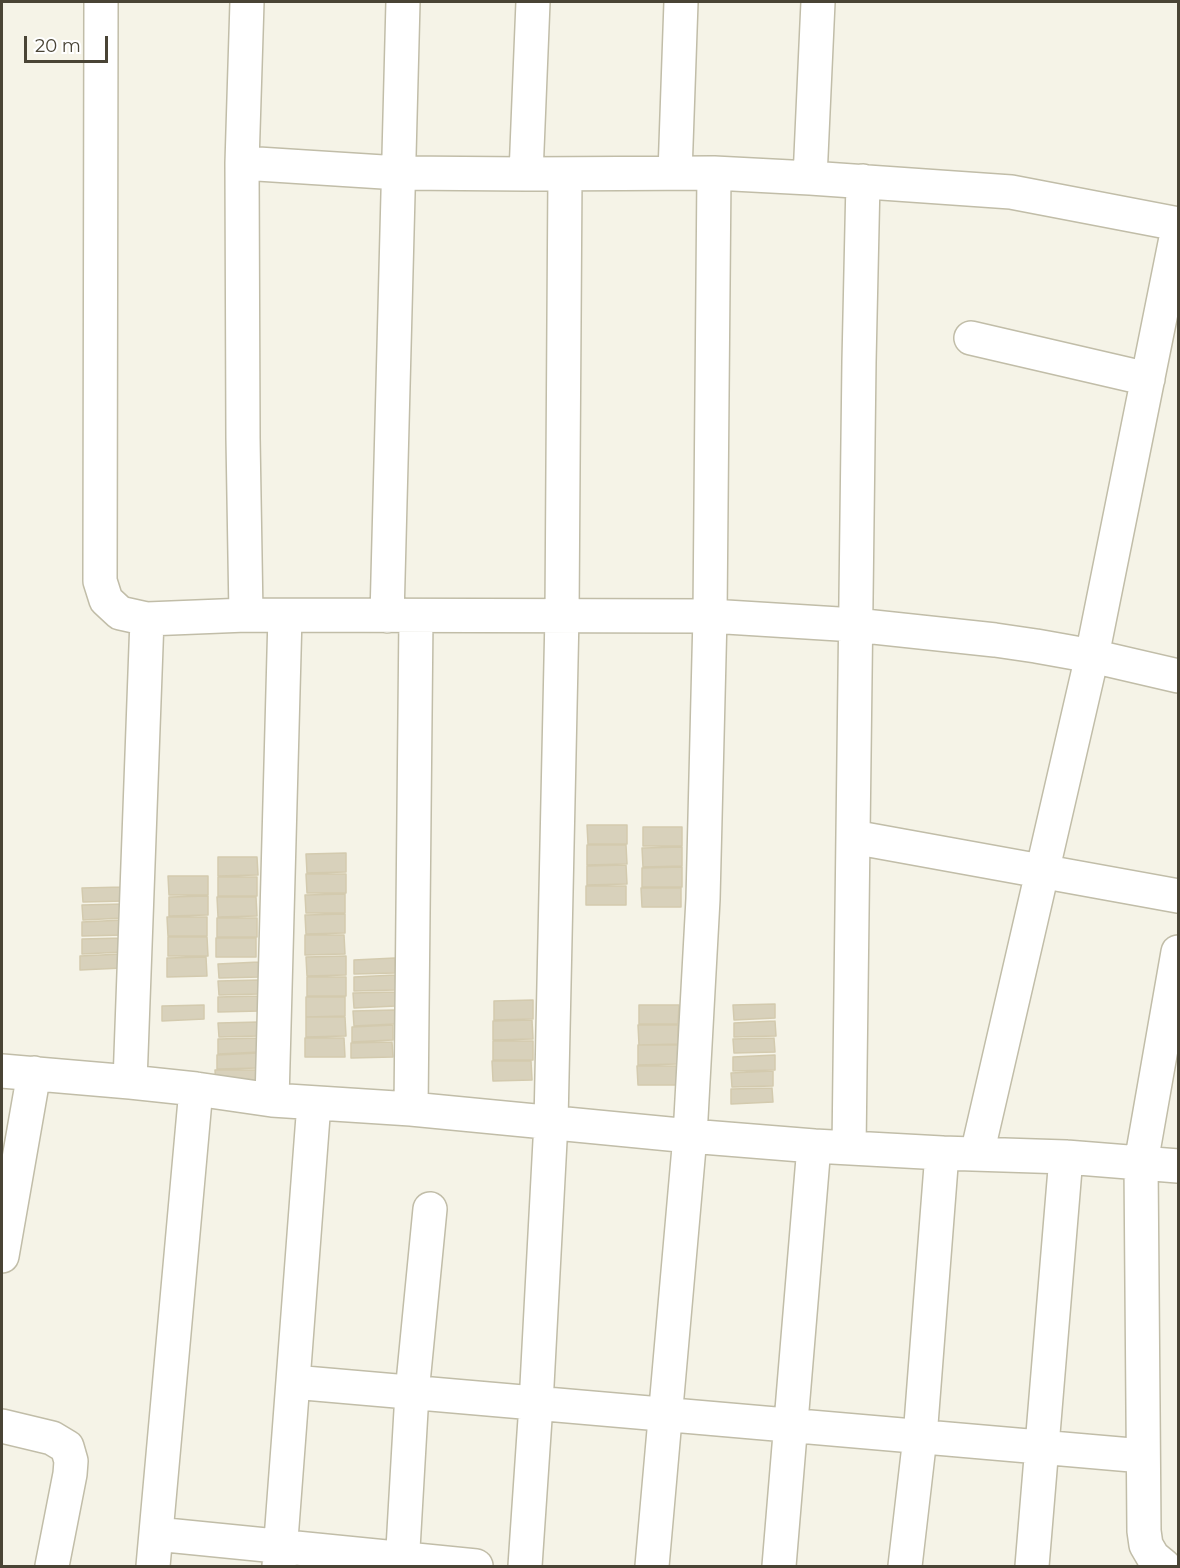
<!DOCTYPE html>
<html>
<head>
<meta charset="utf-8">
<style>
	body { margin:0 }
	#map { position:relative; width:1180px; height:1568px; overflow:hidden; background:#f5f3e7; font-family:Montserrat,sans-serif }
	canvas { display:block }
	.frame { position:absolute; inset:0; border:3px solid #494435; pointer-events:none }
	.scale { position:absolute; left:24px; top:36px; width:84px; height:27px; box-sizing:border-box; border:3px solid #494435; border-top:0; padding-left:8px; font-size:18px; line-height:21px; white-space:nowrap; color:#494435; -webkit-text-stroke:4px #fff; paint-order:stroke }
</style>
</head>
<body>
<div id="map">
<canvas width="1180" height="1568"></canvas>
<div class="frame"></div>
<div class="scale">20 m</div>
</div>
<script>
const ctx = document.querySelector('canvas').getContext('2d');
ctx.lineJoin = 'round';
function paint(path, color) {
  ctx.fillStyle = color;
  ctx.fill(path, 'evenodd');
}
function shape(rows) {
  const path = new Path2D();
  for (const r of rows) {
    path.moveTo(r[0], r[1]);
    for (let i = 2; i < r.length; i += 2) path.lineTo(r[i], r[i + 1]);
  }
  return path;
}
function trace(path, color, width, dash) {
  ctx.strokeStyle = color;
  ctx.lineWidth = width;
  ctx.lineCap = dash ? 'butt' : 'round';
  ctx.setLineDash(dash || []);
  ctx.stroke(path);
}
const building = shape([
	[587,825,627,825,627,844,588,844,587,825],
	[643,827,682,827,682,846,643,846,643,827],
	[587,845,626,845,627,864,587,865,587,845],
	[682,847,682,866,643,867,642,848,682,847],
	[346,853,346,872,307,873,306,854,346,853],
	[218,857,257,857,258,875,218,876,218,857],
	[626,865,627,884,587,885,587,866,626,865],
	[682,867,682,887,642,887,642,868,682,867],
	[306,874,346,874,346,893,307,893,306,874],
	[168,876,208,876,208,895,169,895,168,876],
	[218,877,257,877,257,896,218,896,218,877],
	[586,886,626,886,626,905,586,905,586,886],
	[123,887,124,901,83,902,82,888,123,887],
	[641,888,681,888,681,907,642,907,641,888],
	[345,894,345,913,306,913,305,895,345,894],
	[208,896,208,915,169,916,169,897,208,896],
	[217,897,256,897,257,916,218,917,217,897],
	[124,904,124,918,83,920,82,905,124,904],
	[345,914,345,933,306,934,305,915,345,914],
	[167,917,207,917,207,936,168,936,167,917],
	[217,918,257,918,257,937,217,937,217,918],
	[123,920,124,935,82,936,82,922,123,920],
	[305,935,344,935,345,954,305,955,305,935],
	[168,937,207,937,208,956,168,956,168,937],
	[123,938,124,952,82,954,82,939,123,938],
	[216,938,256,938,256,957,216,957,216,938],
	[122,954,122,968,80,970,80,956,122,954],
	[346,956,346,975,307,976,306,957,346,956],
	[206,957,207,976,167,977,167,958,206,957],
	[395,958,395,973,354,974,354,960,395,958],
	[259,962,260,977,219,978,218,964,259,962],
	[395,975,396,990,354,991,354,977,395,975],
	[307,977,346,977,346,996,307,996,307,977],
	[260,980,260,994,219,995,218,981,260,980],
	[395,992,396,1006,354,1008,353,993,395,992],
	[259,996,260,1011,218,1012,218,997,259,996],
	[306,997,345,997,345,1016,306,1017,306,997],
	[533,1000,533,1019,494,1020,494,1001,533,1000],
	[775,1004,775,1018,734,1020,733,1005,775,1004],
	[204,1005,204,1019,162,1021,162,1006,204,1005],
	[639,1005,679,1005,678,1024,639,1024,639,1005],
	[395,1010,395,1024,354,1026,353,1011,395,1010],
	[306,1017,345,1017,346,1036,306,1037,306,1017],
	[532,1020,533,1039,493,1040,493,1021,532,1020],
	[775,1021,776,1036,734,1037,734,1023,775,1021],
	[260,1022,260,1036,219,1037,218,1023,260,1022],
	[393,1025,393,1040,352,1042,352,1027,393,1025],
	[638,1025,678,1025,678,1044,639,1045,638,1025],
	[259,1038,260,1052,218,1054,218,1039,259,1038],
	[305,1038,344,1038,345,1057,305,1057,305,1038],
	[774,1038,775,1052,734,1053,733,1039,774,1038],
	[493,1041,533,1041,533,1060,493,1060,493,1041],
	[392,1042,393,1057,351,1058,351,1043,392,1042],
	[638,1045,678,1045,678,1064,638,1065,638,1045],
	[258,1053,259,1068,217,1069,217,1055,258,1053],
	[775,1055,775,1070,733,1071,733,1057,775,1055],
	[492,1061,531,1061,532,1080,493,1081,492,1061],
	[637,1066,677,1066,677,1085,638,1085,637,1066],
	[215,1070,258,1070,258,1086,216,1087,215,1070],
	[773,1071,773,1086,732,1087,731,1073,773,1071],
	[772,1088,773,1102,731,1104,731,1089,772,1088]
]);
paint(building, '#d8d1bb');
trace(building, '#d3caae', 1.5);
const minor = shape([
	[101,2,100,581,106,600,120,613,147,619,246,615,710,616,855,625,995,640,1036,646,1092,656,1178,676],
	[242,163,399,173,526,174,714,173,810,178,1011,192,1178,224],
	[675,173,681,2],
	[526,174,533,2],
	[810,178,818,2],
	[971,338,1148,379],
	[246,615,243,438,242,163,247,2],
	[387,616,403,2],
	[853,837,1178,896],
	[2,1071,130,1082,196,1089,272,1100,411,1109,690,1136,814,1146,942,1153,1066,1157,1178,1166],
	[130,1082,147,619],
	[272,1100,285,616],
	[411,1109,416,616],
	[849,1148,859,362,863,181],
	[977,1154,1092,656,1178,228],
	[2,1256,34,1073],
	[293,1382,1143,1456],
	[2,1426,52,1438,67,1447,71,1461,70,1474,52,1566],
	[156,1534,476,1566],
	[153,1566,196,1089],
	[279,1566,314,1103],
	[402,1566,412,1393,430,1209],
	[525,1566,536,1404,551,1122,562,615,565,174],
	[652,1566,690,1136,703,899,710,616,714,173],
	[779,1566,814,1146],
	[905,1566,920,1437,942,1153],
	[1032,1566,1066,1157],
	[1164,1566,1153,1557,1146,1545,1144,1531,1141,1163,1178,952]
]);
trace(minor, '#c1bda8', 36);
trace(minor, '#fff', 33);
</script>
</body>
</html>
